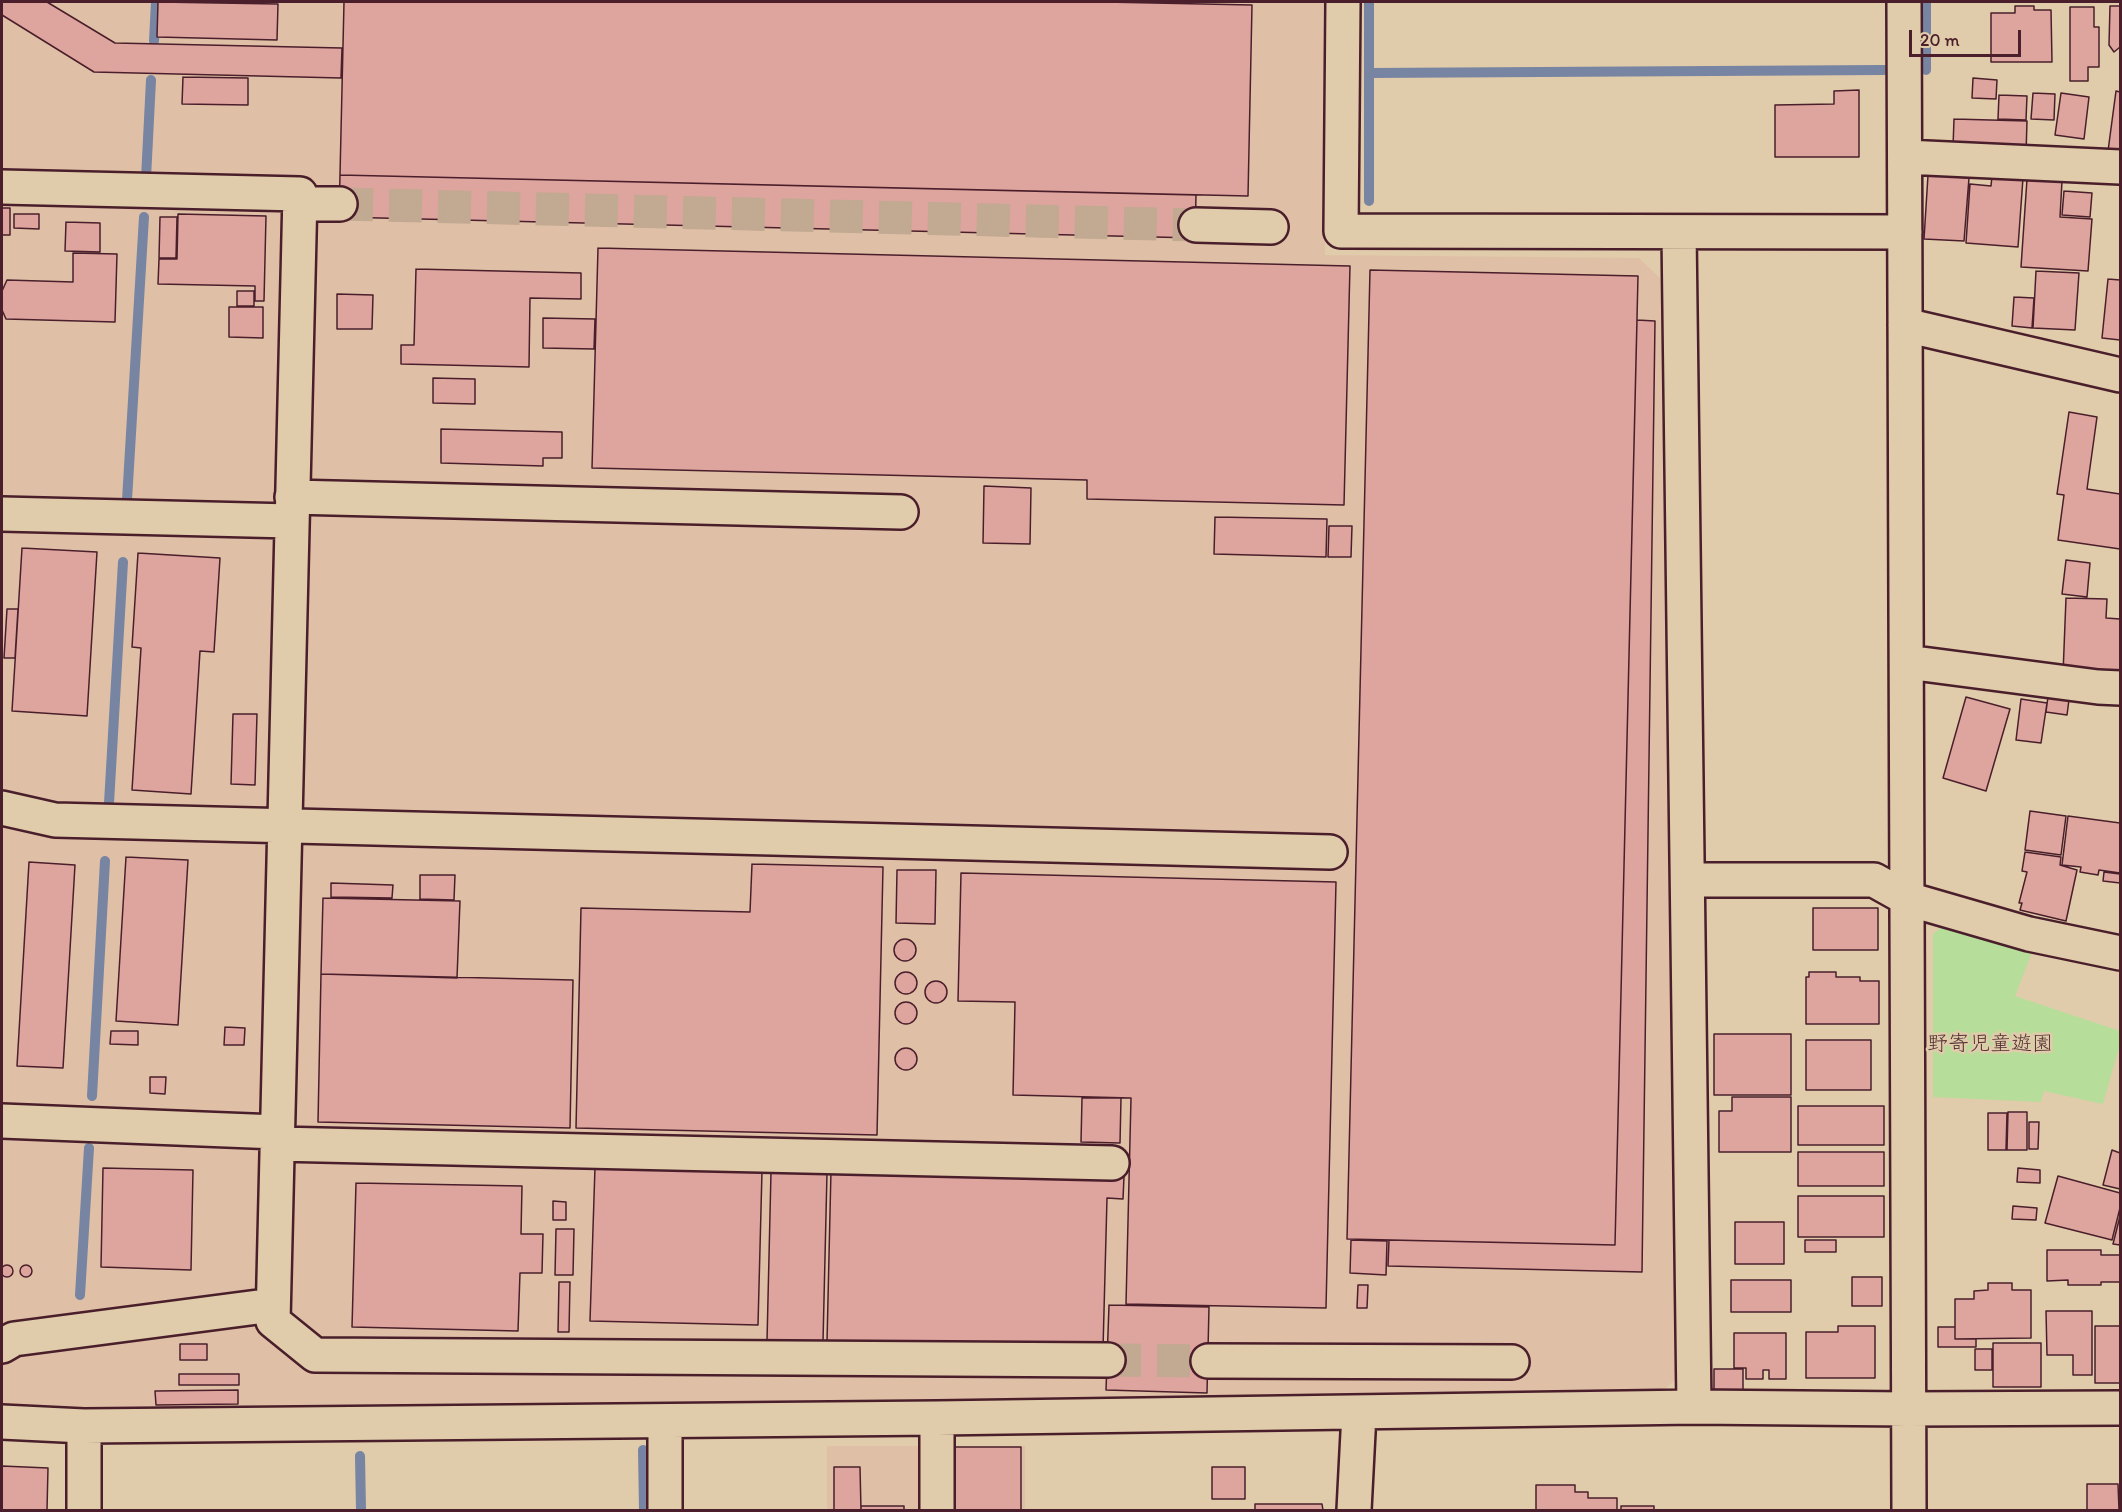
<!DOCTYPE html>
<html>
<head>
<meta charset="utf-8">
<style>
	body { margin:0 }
	#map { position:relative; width:2122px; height:1512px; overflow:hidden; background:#e0ccaa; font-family:Itim,sans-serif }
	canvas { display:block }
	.frame { position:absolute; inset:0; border:3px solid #4a1f2b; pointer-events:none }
	.scale { position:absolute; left:1909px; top:30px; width:112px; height:27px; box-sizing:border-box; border:3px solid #4a1f2b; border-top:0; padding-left:8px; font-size:18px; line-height:21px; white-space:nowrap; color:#4a1f2b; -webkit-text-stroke:4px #e0ccaa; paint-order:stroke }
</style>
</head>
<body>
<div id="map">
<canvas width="2122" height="1512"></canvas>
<div class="frame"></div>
<div class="scale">20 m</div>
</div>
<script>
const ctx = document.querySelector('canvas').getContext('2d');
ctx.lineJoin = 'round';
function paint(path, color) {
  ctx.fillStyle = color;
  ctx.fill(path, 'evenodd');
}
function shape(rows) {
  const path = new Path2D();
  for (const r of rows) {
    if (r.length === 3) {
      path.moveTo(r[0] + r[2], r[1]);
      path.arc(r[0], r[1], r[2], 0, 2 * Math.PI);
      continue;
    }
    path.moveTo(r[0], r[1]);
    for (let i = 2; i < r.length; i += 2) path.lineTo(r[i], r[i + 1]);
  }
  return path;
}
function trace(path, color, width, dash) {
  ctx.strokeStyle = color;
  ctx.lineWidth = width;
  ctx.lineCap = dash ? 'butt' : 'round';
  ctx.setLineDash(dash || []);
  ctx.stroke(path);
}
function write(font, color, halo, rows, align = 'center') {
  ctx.font = font + ' Itim,"Klee One",sans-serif';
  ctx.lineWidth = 5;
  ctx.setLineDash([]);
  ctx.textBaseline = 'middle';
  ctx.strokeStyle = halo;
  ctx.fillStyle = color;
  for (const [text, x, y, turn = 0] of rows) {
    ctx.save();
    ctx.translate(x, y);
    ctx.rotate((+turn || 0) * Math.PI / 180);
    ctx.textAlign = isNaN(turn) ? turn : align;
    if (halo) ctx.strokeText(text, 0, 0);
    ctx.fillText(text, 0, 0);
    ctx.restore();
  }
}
paint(shape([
	[2,2,1327,2,1325,255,1639,258,1663,281,1675,1380,1659,1394,97,1408,2,1405],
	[827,1446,1025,1446,1025,1510,827,1510]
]), '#dfc0a6');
paint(shape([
	[1946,923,2032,952,2015,996,2120,1031,2120,1043,2103,1104,2044,1091,2041,1102,1933,1097,1933,934]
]), '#b6dd99');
trace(shape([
	[1369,2,1369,201],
	[1926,2,1926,70],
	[154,41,156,2],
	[1369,73,1884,70],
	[146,178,151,80],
	[127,500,144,217],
	[109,803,123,562],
	[92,1096,105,861],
	[80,1295,89,1148],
	[643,1450,644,1510],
	[360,1456,361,1510]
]), '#7784a2', 10);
const building = shape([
	[2,2,47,2,115,43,342,48,341,78,94,72,2,15,2,2],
	[158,2,278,4,277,40,157,37,158,2],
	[344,2,1104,2,1252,5,1248,196,340,175,344,2],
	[2015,6,2034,6,2034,10,2051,10,2052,62,1991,62,1991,13,2015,13,2015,6],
	[2110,6,2120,6,2120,47,2114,52,2109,45,2110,6],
	[2070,7,2094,7,2094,27,2099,27,2099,67,2088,67,2088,81,2070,81,2070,7],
	[183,77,248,78,248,105,182,104,183,77],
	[1973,78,1997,80,1996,99,1972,98,1973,78],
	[1859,90,1859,157,1775,157,1775,105,1834,104,1834,91,1859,90],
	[2116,91,2120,92,2120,153,2108,151,2116,91],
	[2033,93,2055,94,2054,120,2031,119,2033,93],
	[2061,93,2089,97,2084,139,2055,135,2061,93],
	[1999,95,2027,96,2026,120,1998,119,1999,95],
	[1954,119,2027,121,2026,154,1953,147,1954,119],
	[340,175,1196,195,1195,238,339,217,340,175],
	[1928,175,1969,178,1964,241,1924,239,1928,175],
	[1992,176,2023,178,2018,247,1966,243,1970,184,1991,186,1992,176],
	[2027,179,2062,181,2060,217,2092,219,2088,271,2021,267,2027,179],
	[2064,191,2092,193,2090,217,2062,215,2064,191],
	[2,208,10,208,10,235,2,235,2,208],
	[14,214,39,214,39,229,14,228,14,214],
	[178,214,266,216,264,301,255,301,255,286,158,284,159,259,177,259,178,214],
	[160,217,177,217,176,258,159,258,160,217],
	[66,222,100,223,100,252,65,251,66,222],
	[598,248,1350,266,1344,505,1087,499,1087,480,592,468,598,248],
	[73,253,117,254,115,322,6,319,2,310,2,291,7,280,73,282,73,253],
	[416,269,581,273,581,299,530,298,529,367,401,364,401,345,414,345,416,269],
	[1370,270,1638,276,1615,1245,1347,1239,1370,270],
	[2036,271,2079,273,2075,330,2033,328,2036,271],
	[2108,279,2120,280,2120,340,2102,338,2108,279],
	[237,291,254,291,254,306,237,306,237,291],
	[337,294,373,295,372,329,337,329,337,294],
	[2014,297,2034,298,2032,328,2012,326,2014,297],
	[229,307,263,307,263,338,229,337,229,307],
	[543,318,595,319,594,349,543,348,543,318],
	[1637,320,1655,321,1642,1272,1388,1266,1389,1240,1615,1245,1637,320],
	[433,378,475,379,475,404,433,403,433,378],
	[2069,412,2097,417,2087,489,2120,494,2120,549,2058,540,2064,495,2057,494,2069,412],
	[441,429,562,432,562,458,543,458,543,466,441,463,441,429],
	[984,486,1031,488,1030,544,983,543,984,486],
	[1215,517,1327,519,1326,557,1214,554,1215,517],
	[1329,526,1352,526,1351,557,1328,557,1329,526],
	[22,548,97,552,87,716,12,711,22,548],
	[138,553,220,558,214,652,200,651,191,794,132,790,141,648,132,647,138,553],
	[2066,560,2090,563,2087,597,2062,594,2066,560],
	[2066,598,2107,599,2106,618,2120,619,2120,676,2063,674,2066,598],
	[7,609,18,609,15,658,4,658,7,609],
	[2049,689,2070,692,2067,715,2046,712,2049,689],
	[1966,697,2010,709,1986,791,1943,778,1966,697],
	[2021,699,2047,703,2041,743,2016,740,2021,699],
	[233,714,257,714,255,785,231,784,233,714],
	[2030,811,2066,816,2061,855,2025,850,2030,811],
	[2068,816,2120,823,2120,873,2099,870,2098,875,2080,872,2081,867,2062,865,2068,816],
	[2025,852,2061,857,2060,865,2077,870,2066,921,2020,910,2022,903,2019,903,2027,872,2022,871,2025,852],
	[126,857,188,860,178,1025,116,1021,126,857],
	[29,862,75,865,63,1068,17,1066,29,862],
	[752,864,883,867,877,1135,576,1128,581,908,750,912,752,864],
	[897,870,936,870,935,924,896,923,897,870],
	[2104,872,2120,874,2120,883,2103,881,2104,872],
	[961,873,1336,882,1326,1308,1126,1304,1131,1098,1013,1095,1015,1002,958,1001,961,873],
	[420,875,455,875,454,900,420,899,420,875],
	[331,883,393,885,392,898,331,897,331,883],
	[323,898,460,901,457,978,321,974,323,898],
	[1813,908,1878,908,1878,950,1813,950,1813,908],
	[905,950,11],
	[906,983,11],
	[1809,972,1836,972,1836,977,1860,977,1860,981,1879,981,1879,1024,1806,1024,1806,977,1809,977,1809,972],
	[321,974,573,980,570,1128,318,1122,321,974],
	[936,992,11],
	[906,1013,11],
	[225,1027,245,1028,244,1045,224,1045,225,1027],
	[111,1031,138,1031,138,1045,110,1044,111,1031],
	[1714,1034,1791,1034,1791,1095,1714,1095,1714,1034],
	[1806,1040,1871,1040,1871,1090,1806,1090,1806,1040],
	[906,1059,11],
	[150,1077,166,1077,165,1094,150,1093,150,1077],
	[1732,1097,1791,1097,1791,1152,1719,1152,1719,1111,1732,1111,1732,1097],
	[1082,1098,1121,1098,1120,1143,1081,1142,1082,1098],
	[1798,1106,1884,1106,1884,1145,1798,1145,1798,1106],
	[2008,1112,2027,1112,2027,1150,2007,1150,2008,1112],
	[1988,1113,2007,1113,2006,1150,1988,1150,1988,1113],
	[2029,1122,2039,1122,2038,1149,2029,1149,2029,1122],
	[2112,1150,2120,1153,2120,1189,2103,1185,2112,1150],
	[1798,1152,1884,1152,1884,1186,1798,1186,1798,1152],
	[595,1167,762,1171,758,1325,590,1321,595,1167],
	[103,1168,193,1170,191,1270,101,1267,103,1168],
	[2018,1168,2040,1170,2040,1183,2017,1182,2018,1168],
	[831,1170,1124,1177,1123,1199,1107,1198,1103,1349,827,1342,831,1170],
	[771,1172,827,1173,823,1342,767,1341,771,1172],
	[2058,1176,2120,1193,2120,1208,2112,1240,2045,1223,2058,1176],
	[356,1183,522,1186,521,1234,543,1234,542,1273,520,1273,518,1331,352,1327,356,1183],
	[1798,1196,1884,1196,1884,1237,1798,1237,1798,1196],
	[553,1201,566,1202,566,1220,553,1220,553,1201],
	[2013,1206,2037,1208,2036,1220,2012,1219,2013,1206],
	[2120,1216,2120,1245,2113,1244,2120,1216],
	[1735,1222,1784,1222,1784,1264,1735,1264,1735,1222],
	[556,1229,574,1229,573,1275,555,1275,556,1229],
	[1351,1240,1387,1241,1386,1275,1350,1273,1351,1240],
	[1805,1240,1836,1240,1836,1252,1805,1252,1805,1240],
	[2047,1250,2101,1250,2101,1255,2120,1255,2120,1282,2101,1282,2101,1285,2068,1285,2068,1280,2047,1281,2047,1250],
	[26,1271,6],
	[7,1271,6],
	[1852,1277,1882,1277,1882,1306,1852,1306,1852,1277],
	[1731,1280,1791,1280,1791,1312,1731,1312,1731,1280],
	[559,1282,570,1282,569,1332,558,1332,559,1282],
	[1988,1283,2012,1283,2012,1290,2031,1290,2031,1338,1955,1339,1955,1299,1974,1299,1974,1291,1988,1290,1988,1283],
	[1358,1285,1368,1285,1367,1308,1357,1308,1358,1285],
	[1109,1305,1209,1307,1207,1393,1106,1390,1109,1305],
	[2046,1311,2092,1311,2092,1375,2073,1375,2073,1355,2047,1355,2046,1311],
	[1838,1326,1875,1326,1875,1378,1806,1378,1806,1332,1838,1332,1838,1326],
	[2095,1326,2120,1326,2120,1383,2095,1383,2095,1326],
	[1938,1327,1955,1327,1955,1339,1976,1339,1976,1347,1938,1347,1938,1327],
	[1734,1333,1786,1333,1786,1379,1769,1379,1769,1370,1763,1370,1763,1379,1746,1379,1746,1368,1734,1368,1734,1333],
	[1993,1343,2041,1343,2041,1387,1993,1387,1993,1343],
	[180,1344,207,1344,207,1360,180,1360,180,1344],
	[1975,1349,1992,1349,1992,1370,1975,1370,1975,1349],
	[1714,1369,1743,1369,1743,1390,1714,1390,1714,1369],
	[179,1374,239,1374,239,1385,179,1385,179,1374],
	[238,1390,238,1404,156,1405,155,1391,238,1390],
	[953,1447,1021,1447,1021,1510,953,1510,953,1447],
	[2,1466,48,1468,47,1510,2,1510,2,1466],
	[834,1467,860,1467,861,1510,834,1510,834,1467],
	[1212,1467,1245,1467,1245,1499,1212,1499,1212,1467],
	[2087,1484,2118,1484,2119,1510,2087,1510,2087,1484],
	[1536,1485,1575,1485,1575,1492,1588,1492,1588,1498,1617,1498,1617,1510,1536,1510,1536,1485],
	[1255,1504,1322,1504,1323,1510,1255,1510,1255,1504],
	[861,1506,904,1506,904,1510,861,1510,861,1506],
	[1621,1506,1654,1506,1654,1510,1621,1510,1621,1506]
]);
paint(building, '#dea49e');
trace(building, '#4a1f2b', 1.5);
trace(shape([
	[340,204,1196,225],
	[1108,1360,1208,1361]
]), '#c2a991', 33, [33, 16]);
const minor = shape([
	[1343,2,1341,231,1905,232],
	[1904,2,1909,1510],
	[1905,157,2120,167],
	[2,187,300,194,273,1321,315,1355,1108,1360],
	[299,204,340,204],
	[1196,225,1271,227],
	[1679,232,1694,1407],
	[1905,325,2120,375],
	[292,497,901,512],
	[2,514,291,521],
	[1907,662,2098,687,2120,688],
	[2,808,55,820,1330,852],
	[1688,880,1874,880,1908,899,2029,934,2120,953],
	[2,1121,277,1132],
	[277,1144,1112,1163],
	[2,1346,14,1339,273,1305],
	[1208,1361,1512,1362],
	[937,1418,937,1510],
	[2,1422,84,1426,84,1510],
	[84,1426,937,1418,1694,1407,1908,1409,2120,1408],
	[665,1510,665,1421],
	[1354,1510,1359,1413]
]);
trace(minor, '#4a1f2b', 38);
trace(minor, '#e0ccaa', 33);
write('21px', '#553236', '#e0ccaa', [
	["野寄児童遊園",1990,1045]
]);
</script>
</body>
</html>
